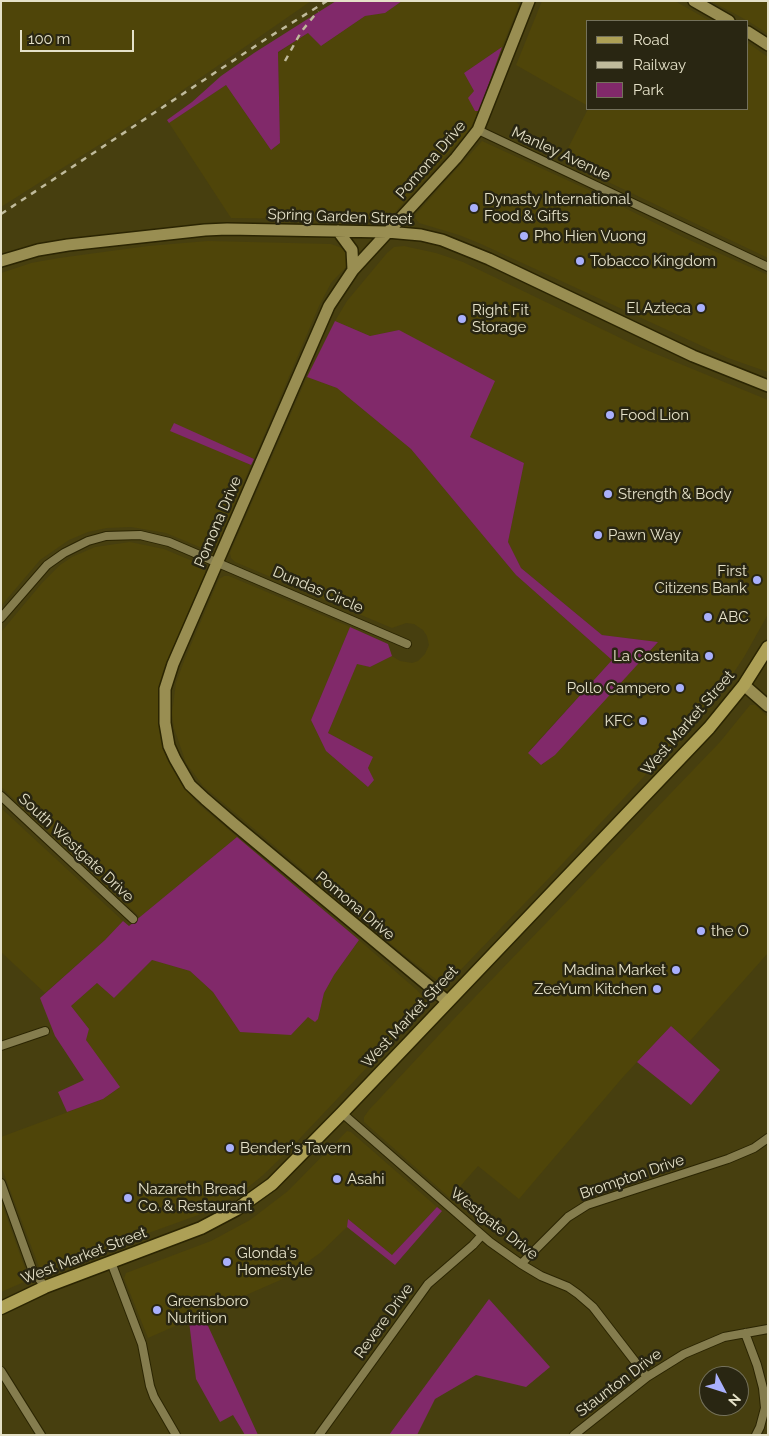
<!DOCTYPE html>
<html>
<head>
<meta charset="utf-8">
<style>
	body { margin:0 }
	#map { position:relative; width:769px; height:1436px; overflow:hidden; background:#473f0f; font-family:Raleway,sans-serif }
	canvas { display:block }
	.frame { position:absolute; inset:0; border:2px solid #e5e1c8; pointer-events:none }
	.legend { position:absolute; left:586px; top:20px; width:162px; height:90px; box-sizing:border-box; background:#292612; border:1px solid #74715b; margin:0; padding:6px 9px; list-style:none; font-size:15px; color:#e5e1c8 }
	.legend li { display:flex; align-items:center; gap:10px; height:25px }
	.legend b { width:25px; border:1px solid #74715b }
	.north { position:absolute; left:699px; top:1366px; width:50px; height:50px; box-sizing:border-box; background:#292612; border:1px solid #74715b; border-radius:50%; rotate:130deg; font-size:14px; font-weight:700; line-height:20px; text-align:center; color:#e5e1c8 }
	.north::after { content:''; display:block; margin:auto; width:18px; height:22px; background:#a9b0fc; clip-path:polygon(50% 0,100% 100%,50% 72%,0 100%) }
	.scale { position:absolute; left:20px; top:30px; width:114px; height:22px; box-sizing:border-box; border:2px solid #e5e1c8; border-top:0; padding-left:6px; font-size:15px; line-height:18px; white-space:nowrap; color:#e5e1c8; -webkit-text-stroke:4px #292612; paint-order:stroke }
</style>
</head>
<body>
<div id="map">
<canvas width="769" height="1436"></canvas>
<div class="frame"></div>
<ul class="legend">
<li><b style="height:6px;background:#ada056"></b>Road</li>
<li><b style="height:6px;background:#bfba9b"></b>Railway</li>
<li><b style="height:14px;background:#81296a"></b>Park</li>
</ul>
<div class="north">N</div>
<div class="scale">100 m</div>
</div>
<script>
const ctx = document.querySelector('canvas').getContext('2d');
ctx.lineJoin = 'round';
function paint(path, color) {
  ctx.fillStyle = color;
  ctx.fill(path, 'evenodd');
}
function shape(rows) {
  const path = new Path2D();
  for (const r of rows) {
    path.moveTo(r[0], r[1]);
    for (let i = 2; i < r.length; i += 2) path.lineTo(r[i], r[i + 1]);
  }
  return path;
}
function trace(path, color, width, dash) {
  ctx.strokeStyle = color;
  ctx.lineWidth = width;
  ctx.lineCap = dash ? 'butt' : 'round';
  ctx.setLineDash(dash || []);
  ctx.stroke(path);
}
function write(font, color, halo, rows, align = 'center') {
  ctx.font = font + ' Raleway,sans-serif';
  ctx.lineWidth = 5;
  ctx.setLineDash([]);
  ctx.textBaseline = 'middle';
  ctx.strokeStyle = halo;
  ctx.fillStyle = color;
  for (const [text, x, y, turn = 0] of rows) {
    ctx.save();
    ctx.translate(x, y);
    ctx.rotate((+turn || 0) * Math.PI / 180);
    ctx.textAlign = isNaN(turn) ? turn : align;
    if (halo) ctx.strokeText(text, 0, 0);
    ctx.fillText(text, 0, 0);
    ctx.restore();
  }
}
paint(shape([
	[1,1,311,1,154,110,1,207],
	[402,1,516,1,519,5,502,47,464,73,474,91,475,111,479,111,471,127,464,136,388,220,231,218,169,123,226,85,271,150,280,143,278,53,308,33,321,46,365,16,385,13],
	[542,1,675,1,710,21,588,21,588,106,516,65],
	[711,1,768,1,768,34,748,21],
	[748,43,768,57,768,258,562,160,588,109,748,109],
	[482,141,593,192,685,238,768,275,768,372,728,358,481,244,459,235,419,223,415,218,416,214],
	[208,241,331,244,342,248,346,253,348,261,346,267,331,283,319,306,254,459,173,424,171,431,251,465,216,546,213,550,209,551,166,533,131,527,107,528,88,532,69,540,40,560,1,606,1,273,31,263,59,258,148,246],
	[404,246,436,253,463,262,639,347,768,400,767,616,744,657,714,702,549,878,447,984,438,981,403,954,203,786,186,763,174,728,172,713,176,683,184,661,219,579,224,576,229,576,350,627,311,720,326,751,368,787,370,776,368,768,373,757,328,733,357,663,370,667,392,656,400,661,412,663,418,661,425,654,429,645,427,636,423,630,414,624,406,623,392,628,235,562,231,558,230,553,307,377,337,388,411,449,516,575,612,660,528,752,542,765,658,642,602,635,521,568,508,542,524,463,470,437,399,330,370,336,335,321,347,301,387,253,394,247],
	[130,542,164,549,202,565,205,569,205,574,163,671,159,691,159,726,167,759,172,768,182,784,196,802,237,837,140,917,1,787,1,632,42,583,60,565,72,557,95,547],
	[750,705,755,705,768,717,768,953,689,1042,671,1026,623,1077,519,1199,478,1166,450,1198,364,1122,364,1117,369,1110,452,1021,720,742],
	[1,808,123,921,105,940,45,993,1,952],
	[359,940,417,990,424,998,425,1006,286,1153,262,1176,247,1188,225,1202,204,1213,46,1270,39,1267,1,1166,1,1137,103,1099,119,1088,85,1040,89,1029,71,1006,97,983,114,998,152,960,190,971,213,992,240,1032,309,1016,315,1022,318,1019,324,993,334,975],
	[347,1131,351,1132,437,1207,392,1255,348,1219,347,1227,320,1253,285,1278,148,1338,124,1278,126,1273,211,1241,250,1220,288,1191],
	[1,1201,28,1277,24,1282,1,1292]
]), '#4f4509');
paint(shape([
	[336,1,402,1,385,13,365,16,321,46,308,33,278,52,280,143,271,150,226,85,169,123,167,120,192,102,221,76,254,53],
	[502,47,479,111,475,111,468,98,474,91,464,73],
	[335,321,370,336,399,330,495,381,470,437,524,463,508,542,521,568,602,635,658,642,555,755,541,765,528,753,612,660,516,575,411,449,337,388,307,377],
	[174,423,254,459,251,465,170,431],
	[350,627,388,644,392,656,370,667,357,664,328,733,373,757,368,768,374,780,368,787,326,751,311,720],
	[237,837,359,940,334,975,324,993,318,1019,315,1022,308,1017,291,1035,240,1032,213,992,190,971,152,960,114,998,97,983,71,1006,89,1029,86,1040,120,1087,103,1099,67,1112,58,1092,84,1080,55,1036,40,998,105,940,123,921,129,926],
	[671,1026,720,1070,691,1105,637,1062],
	[437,1207,442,1211,395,1265,347,1227,348,1219,392,1255],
	[489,1299,550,1367,526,1387,476,1375,435,1399,417,1435,389,1435],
	[203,1315,258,1435,245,1435,233,1415,220,1422,196,1379,189,1321]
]), '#81296a');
const street = shape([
	[478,130,768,267],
	[1,618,47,565,64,553,88,541,106,536,140,535,169,542,407,644],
	[1,796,133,919],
	[1,1046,45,1031],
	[342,1113,490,1242,521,1264,541,1276,568,1287,578,1294,593,1307,647,1377],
	[1,1183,32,1269,45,1287],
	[111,1262,142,1344,150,1386,154,1397,176,1435],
	[521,1264,568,1217,587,1205,728,1159,754,1148,768,1138],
	[745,1333,757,1365,763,1388,765,1408,760,1427,756,1435],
	[1,1371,41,1435],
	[319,1435,428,1284,473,1245,482,1235],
	[574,1435,647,1377,684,1354,724,1337,768,1329]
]);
const secondary = shape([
	[694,1,729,21],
	[748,32,768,45],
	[338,231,352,250,353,270],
	[1,261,38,250,68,245,205,230,227,229,387,232,421,235,442,240,489,259,693,356,768,386],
	[744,685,768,706],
	[447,1001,234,824,205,799,190,785,175,759,169,746,165,723,165,689,173,664,329,306,353,270,456,158,478,130,529,1]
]);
const primary = shape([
	[1,1308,45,1287,201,1228,237,1209,272,1184,342,1113,709,728,744,685,768,647]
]);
trace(street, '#2b2502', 10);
trace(secondary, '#2b2502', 14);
trace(primary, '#2b2502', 15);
trace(street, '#857d4e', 8);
trace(secondary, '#998e52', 11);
trace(primary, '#ada056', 12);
trace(shape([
	[285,61,301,32,318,11],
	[1,214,266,39,327,1]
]), '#bfba9b', 2.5, [6, 6]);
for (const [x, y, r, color] of [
	[474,208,5,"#a9b0fc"],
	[524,236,5,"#a9b0fc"],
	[580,261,5,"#a9b0fc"],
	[701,308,5,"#a9b0fc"],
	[462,319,5,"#a9b0fc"],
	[610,415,5,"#a9b0fc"],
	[608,494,5,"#a9b0fc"],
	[598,535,5,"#a9b0fc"],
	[757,580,5,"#a9b0fc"],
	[708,617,5,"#a9b0fc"],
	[709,656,5,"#a9b0fc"],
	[680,688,5,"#a9b0fc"],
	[643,721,5,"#a9b0fc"],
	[701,931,5,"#a9b0fc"],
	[676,970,5,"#a9b0fc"],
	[657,989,5,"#a9b0fc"],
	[230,1148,5,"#a9b0fc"],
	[337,1179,5,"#a9b0fc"],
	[128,1198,5,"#a9b0fc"],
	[227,1262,5,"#a9b0fc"],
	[157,1310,5,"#a9b0fc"]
]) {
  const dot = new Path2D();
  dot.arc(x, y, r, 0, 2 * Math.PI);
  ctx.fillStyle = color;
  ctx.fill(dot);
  trace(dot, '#292612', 2);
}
write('15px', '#e5e1c8', '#292612', [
	["Manley Avenue",561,154,25],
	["Pomona Drive",431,160,-49],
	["Spring Garden Street",340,217,2],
	["Pomona Drive",218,522,-67],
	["Dundas Circle",318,590,23],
	["West Market Street",688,723,-49],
	["South Westgate Drive",76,848,43],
	["Pomona Drive",355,906,40],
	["West Market Street",410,1017,-47],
	["Brompton Drive",632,1177,-19],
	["Westgate Drive",494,1224,38],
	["West Market Street",84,1256,-21],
	["Revere Drive",384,1321,-54],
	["Staunton Drive",619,1383,-37]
]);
write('15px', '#e5e1c8', '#292612', [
	["Dynasty International",484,199],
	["Food & Gifts",484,216],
	["Pho Hien Vuong",534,236],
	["Tobacco Kingdom",590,261],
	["El Azteca",691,308,"right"],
	["Right Fit",472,310],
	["Storage",472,327],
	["Food Lion",620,415],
	["Strength & Body",618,494],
	["Pawn Way",608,535],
	["First",747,571,"right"],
	["Citizens Bank",747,588,"right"],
	["ABC",718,617],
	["La Costenita",699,656,"right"],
	["Pollo Campero",670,688,"right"],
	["KFC",633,721,"right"],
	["the O",711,931],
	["Madina Market",666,970,"right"],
	["ZeeYum Kitchen",647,989,"right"],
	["Bender's Tavern",240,1148],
	["Asahi",347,1179],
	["Nazareth Bread",138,1189],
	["Co. & Restaurant",138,1206],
	["Glonda's",237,1253],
	["Homestyle",237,1270],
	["Greensboro",167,1301],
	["Nutrition",167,1318]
], 'left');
</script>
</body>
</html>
